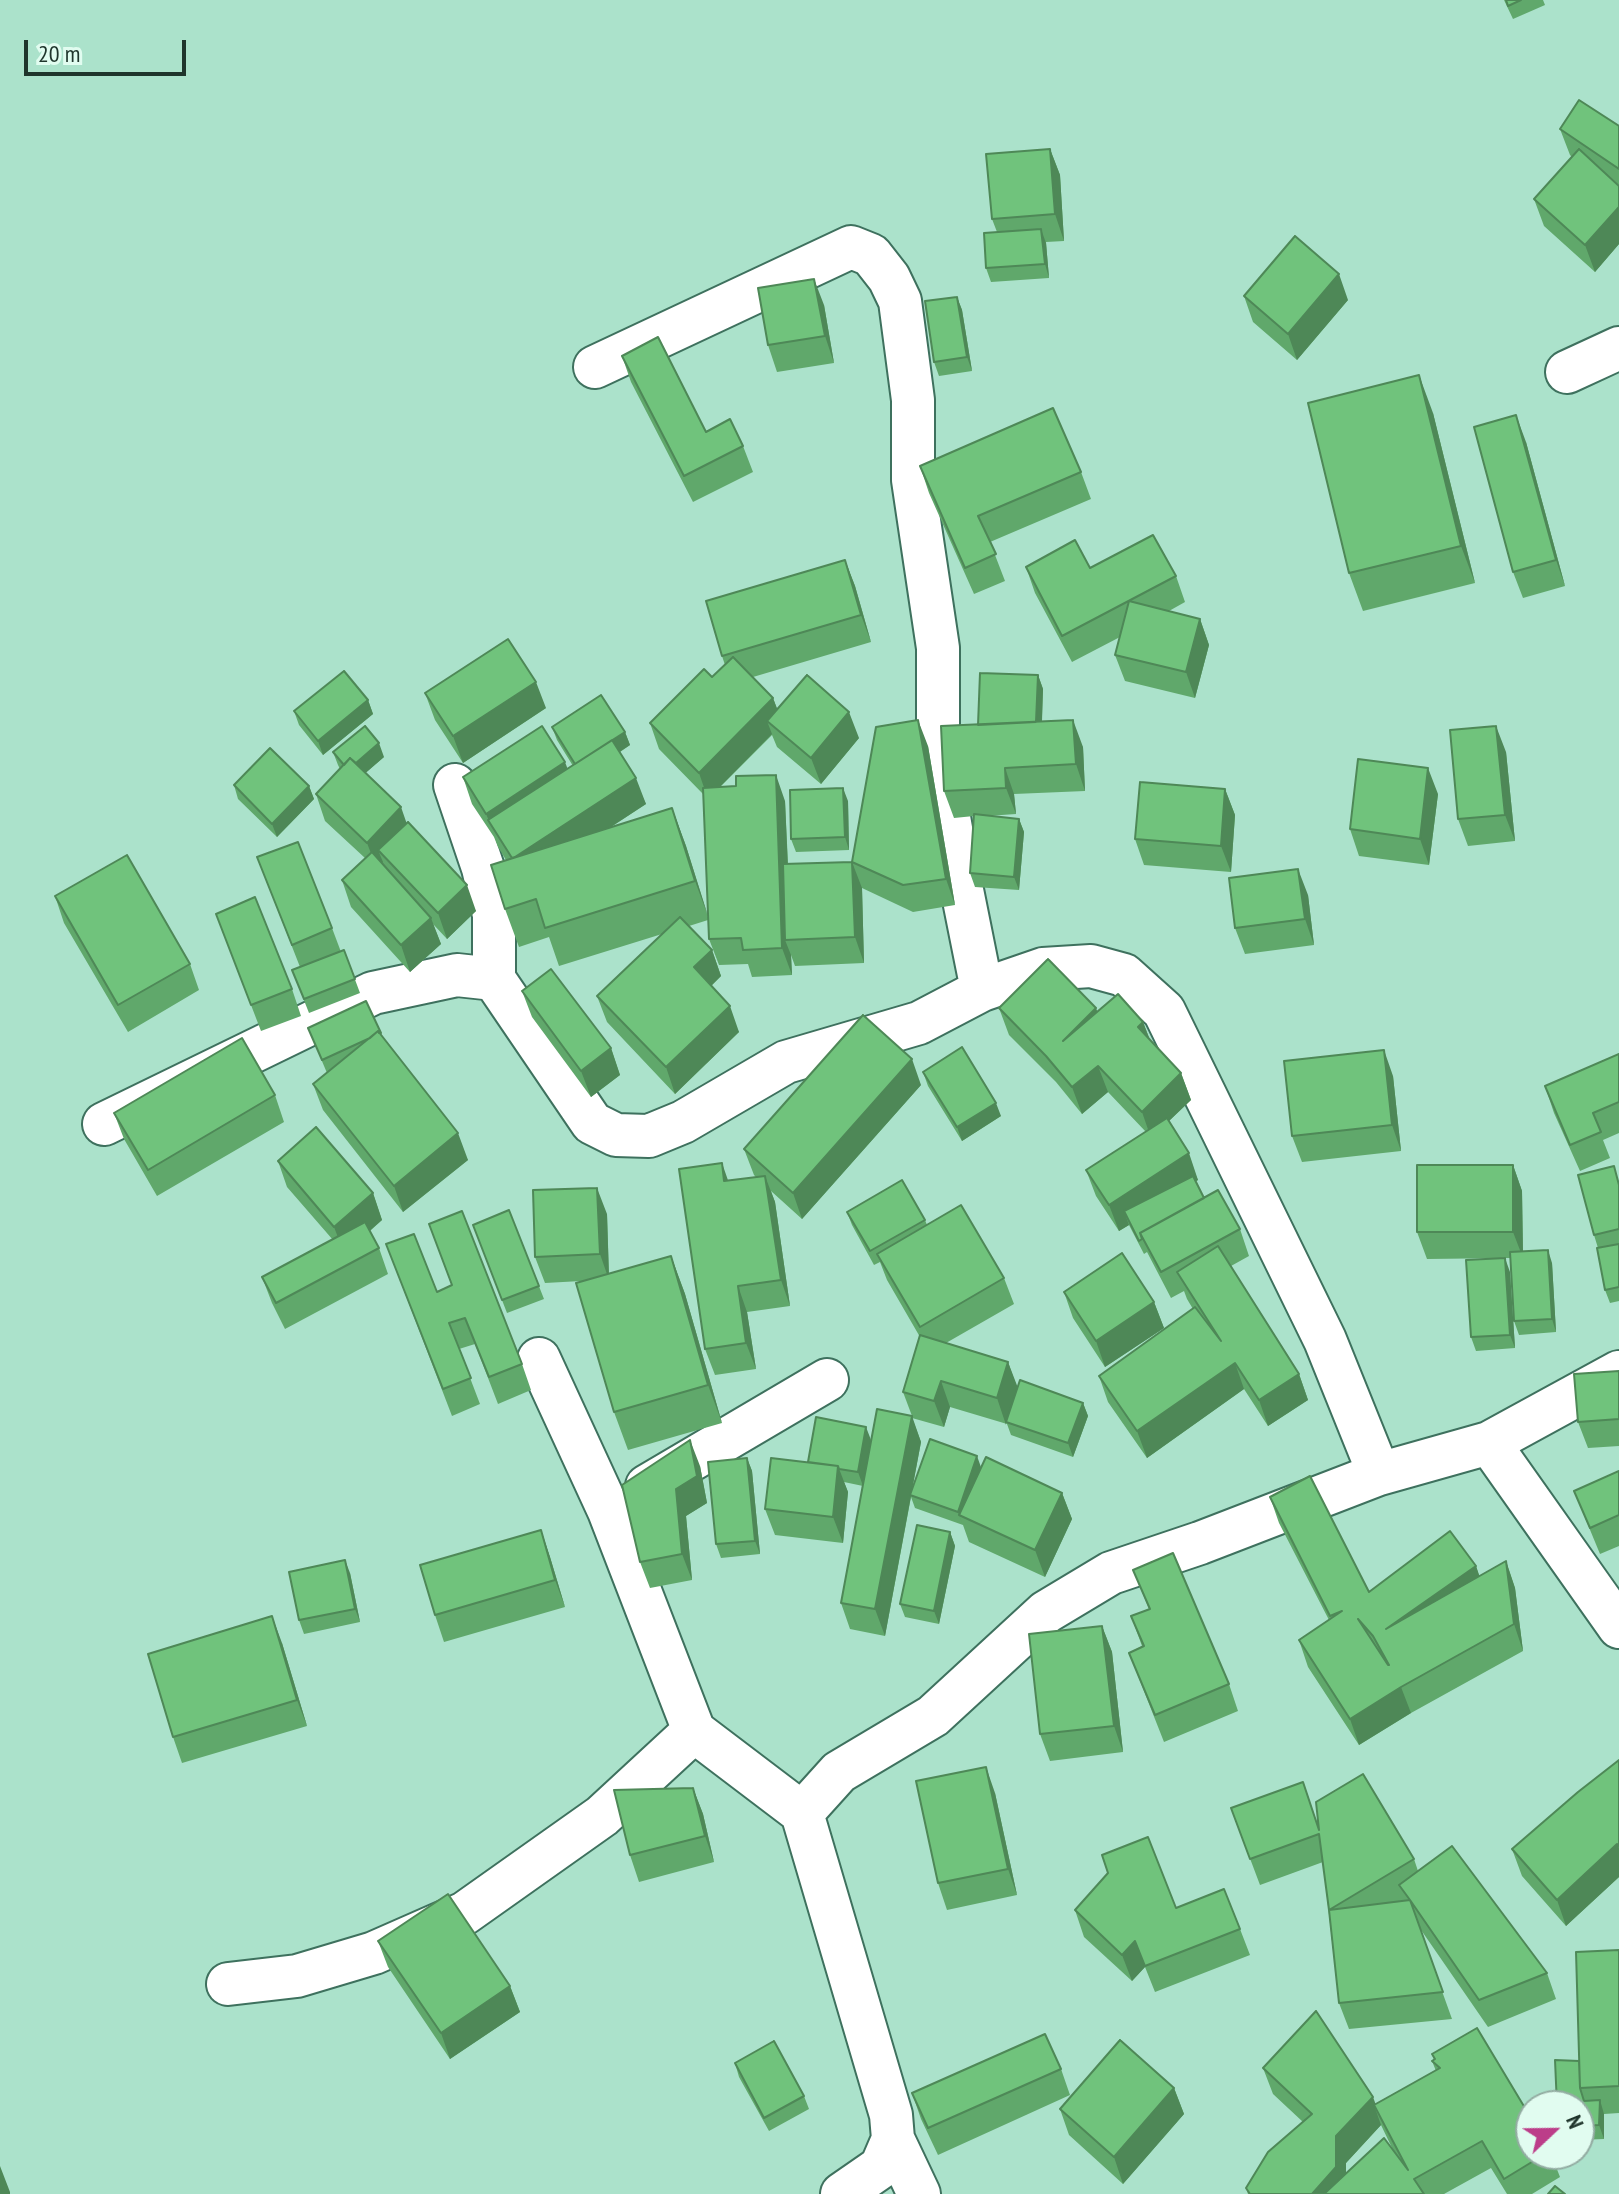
<!DOCTYPE html>
<html>
<head>
<meta charset="utf-8">
<style>
	body { margin:0 }
	#map { position:relative; width:1619px; height:2194px; overflow:hidden; background:#abe2cb; font-family:"PT Sans Narrow",sans-serif }
	canvas { display:block }
	.north { position:absolute; left:1515px; top:2090px; width:80px; height:80px; box-sizing:border-box; background:#e1fcf0; border:2px solid #93aca2; border-radius:50%; rotate:68deg; font-size:22px; font-weight:700; line-height:32px; text-align:center; color:#1f352c }
	.north::after { content:''; display:block; margin:auto; width:28px; height:36px; background:#bc3d89; clip-path:polygon(50% 0,100% 100%,50% 72%,0 100%) }
	.scale { position:absolute; left:24px; top:40px; width:162px; height:36px; box-sizing:border-box; border:4px solid #1f352c; border-top:0; padding-left:10px; font-size:24px; line-height:28px; white-space:nowrap; color:#1f352c; -webkit-text-stroke:6px #e1fcf0; paint-order:stroke }
</style>
</head>
<body>
<div id="map">
<canvas width="1619" height="2194"></canvas>
<div class="north">N</div>
<div class="scale">20 m</div>
</div>
<script>
const ctx = document.querySelector('canvas').getContext('2d');
ctx.lineJoin = 'round';
function shape(rows) {
  const path = new Path2D();
  for (const r of rows) {
    path.moveTo(r[0], r[1]);
    for (let i = 2; i < r.length; i += 2) path.lineTo(r[i], r[i + 1]);
  }
  return path;
}
function trace(path, color, width, dash) {
  ctx.strokeStyle = color;
  ctx.lineWidth = width;
  ctx.lineCap = dash ? 'butt' : 'round';
  ctx.setLineDash(dash || []);
  ctx.stroke(path);
}
function paint(path, color) {
  ctx.fillStyle = color;
  ctx.fill(path, 'evenodd');
}
const street = shape([
	[595,367,851,247,871,255,889,278,900,301,913,400,913,480,938,648,938,754,960,880,982,990],
	[1567,372,1619,348],
	[455,785,483,868,494,915,494,979],
	[104,1124,373,993,457,975,494,979,592,1123,616,1135,649,1136,683,1122,786,1062,919,1023,982,990,1043,969,1091,966,1124,975,1164,1011,1325,1340,1379,1474],
	[539,1359,609,1511,694,1731,802,1813,891,2115,893,2139,881,2167,842,2194],
	[1489,1443,1619,1627],
	[647,1486,827,1380],
	[802,1813,839,1772,933,1716,1046,1612,1111,1573,1200,1543,1379,1474,1489,1443,1619,1372],
	[228,1984,297,1976,374,1953,465,1913,602,1816,694,1731],
	[893,2139,919,2194]
]);
trace(street, '#3e715e', 46);
trace(street, '#fff', 42);
paint(shape([
	[1504,0,1543,0,1545,5,1513,19],
	[1619,126,1619,244,1595,272,1544,226,1534,199,1572,157,1570,155,1560,129],
	[1050,149,1060,175,1064,241,1046,242,1049,278,991,282,986,268,997,232,992,219],
	[1244,296,1348,300,1297,360,1253,322],
	[957,297,962,310,972,371,939,376,934,362],
	[824,305,834,363,777,372,768,345],
	[622,356,706,432,743,446,753,472,693,502,631,382],
	[1433,413,1475,583,1363,611,1349,573],
	[1526,442,1565,586,1523,598,1513,572],
	[920,466,1081,472,1091,499,990,542,1005,581,974,594,929,493],
	[845,560,855,586,871,642,753,677,773,698,777,709,859,738,821,784,777,747,772,735,720,787,785,801,788,864,852,862,928,746,955,905,913,912,862,888,864,963,795,966,791,955,792,975,752,977,748,964,719,965,709,939,708,920,689,926,712,950,721,976,711,986,739,1032,675,1094,607,1022,597,996,662,934,559,966,549,937,519,947,505,909,506,860,498,847,494,837,472,804,463,777,568,769,573,766,557,740,552,727,625,732,630,745,620,752,646,804,611,827,672,808,686,846,708,917,703,794,659,749,650,723,712,677,725,665,722,656],
	[1026,567,1090,568,1176,576,1185,602,1169,611,1200,619,1209,645,1195,698,1125,681,1115,655,1120,637,1072,662,1035,593],
	[1038,675,1043,689,1042,722,1083,747,1085,791,1014,794,1016,814,987,816,1019,819,1024,832,1019,890,975,887,970,873,974,816,954,818,944,791,978,725],
	[425,693,546,708,463,763,435,720],
	[368,700,373,714,323,755,299,725,294,711],
	[333,752,384,757,365,773,476,911,447,939,433,924,441,944,410,972,351,907,342,880,365,858,325,821,316,794,340,769,338,765],
	[1506,752,1515,841,1468,846,1458,819],
	[234,785,309,786,314,799,277,837,238,799],
	[1225,789,1235,815,1231,872,1144,865,1135,839],
	[1438,794,1429,865,1359,856,1350,829],
	[848,801,849,850,796,852,791,839],
	[257,857,332,928,341,952,344,950,360,993,309,1013,292,970,300,967],
	[1308,895,1314,945,1245,954,1235,928],
	[55,896,190,964,199,990,128,1032,64,923],
	[216,914,292,989,301,1016,261,1031],
	[522,991,611,1048,620,1075,591,1097,532,1017],
	[999,1008,1098,1012,1143,1022,1150,1040,1181,1073,1191,1100,1169,1121,1198,1180,1196,1181,1204,1198,1240,1229,1249,1256,1231,1266,1299,1374,1308,1400,1268,1426,1244,1389,1147,1458,1108,1402,1099,1376,1193,1309,1187,1299,1184,1291,1171,1298,1147,1252,1144,1254,1129,1225,1119,1231,1096,1196,1086,1170,1146,1132,1108,1092,1082,1114,1056,1082,1009,1035],
	[308,1028,381,1033,382,1037,468,1160,403,1212,323,1110,313,1084,327,1073],
	[1619,1054,1619,1133,1603,1140,1610,1158,1580,1171,1554,1113,1545,1086],
	[923,1072,1001,1116,962,1141,928,1086],
	[1393,1076,1401,1151,1302,1162,1292,1136],
	[921,1085,802,1219,771,1191,775,1202,790,1306,747,1312,756,1369,715,1375,705,1349,728,1181,756,1177,754,1175,744,1149],
	[275,1095,284,1122,157,1196,124,1139,114,1113],
	[278,1161,373,1193,382,1220,370,1231,379,1248,388,1274,285,1329,272,1303,262,1277,333,1240,287,1187],
	[1513,1165,1522,1191,1523,1251,1552,1263,1556,1332,1519,1335,1514,1321,1510,1258,1427,1259,1417,1232],
	[1619,1180,1619,1301,1610,1303,1605,1290,1598,1248,1594,1235],
	[509,1210,544,1299,507,1313,473,1225],
	[847,1212,925,1220,927,1225,1004,1278,1014,1304,946,1343,1008,1362,1017,1388,1083,1403,1088,1416,1073,1457,1011,1435,1007,1424,950,1407,944,1427,912,1418,921,1442,912,1489,981,1467,1062,1493,1072,1519,1045,1577,969,1542,963,1525,915,1508,911,1497,885,1636,850,1629,841,1603,912,1416,903,1392,920,1337,887,1280,880,1262,874,1265,852,1225],
	[607,1214,609,1274,671,1256,685,1294,722,1423,628,1450,614,1412,581,1281,545,1283,535,1257],
	[429,1224,522,1364,531,1390,498,1404,475,1344,459,1349,480,1404,452,1416,386,1244,437,1292,452,1286],
	[1510,1272,1515,1348,1476,1351,1471,1337],
	[1064,1292,1154,1302,1164,1328,1105,1367,1073,1318],
	[1619,1371,1619,1446,1588,1448,1578,1422],
	[866,1427,863,1486,844,1482,848,1492,843,1543,775,1535,765,1509,808,1462],
	[747,1458,752,1471,760,1554,721,1558,716,1544],
	[700,1466,707,1503,686,1516,692,1580,650,1588,640,1562],
	[1619,1471,1619,1546,1600,1554,1574,1491],
	[1270,1497,1369,1592,1476,1566,1479,1576,1506,1561,1515,1588,1523,1651,1411,1713,1359,1745,1308,1667,1299,1640,1329,1620,1279,1523],
	[541,1530,550,1557,565,1607,444,1642,435,1615],
	[950,1532,955,1546,939,1624,905,1617,900,1604],
	[1133,1570,1229,1684,1238,1711,1164,1742,1129,1653,1142,1646,1131,1616,1149,1609],
	[350,1573,360,1622,304,1634,299,1620],
	[1102,1626,1112,1652,1123,1752,1050,1761,1040,1734],
	[282,1643,307,1726,182,1763,173,1737],
	[1619,1760,1619,1877,1566,1926,1522,1876,1512,1849],
	[693,1788,703,1814,714,1862,639,1882,630,1855],
	[995,1793,1017,1895,947,1910,938,1883],
	[1231,1808,1318,1826,1414,1859,1418,1871,1547,1973,1556,1999,1488,2027,1419,1927,1452,2019,1349,2029,1339,2003,1323,1862,1260,1885],
	[1176,1908,1240,1929,1250,1955,1155,1992,1145,1967,1132,1981,1084,1937,1075,1910],
	[378,1941,510,1986,520,2012,450,2059,388,1967],
	[1619,1950,1619,2113,1604,2114,1604,2139,1579,2140,1579,2061],
	[1432,2054,1531,2154,1551,2154,1560,2177,1532,2194,1507,2194,1491,2168,1444,2194,1248,2194,1246,2188,1303,2122,1273,2094,1263,2068,1375,2104,1436,2071,1432,2061,1434,2060],
	[1381,2125,1393,2150,1346,2174,1346,2163],
	[735,2063,804,2096,809,2109,769,2131,739,2077],
	[1061,2069,1070,2095,938,2155,921,2119,912,2093],
	[1174,2088,1184,2114,1123,2184,1069,2135,1060,2109]
]), '#60a86b');
paint(shape([
	[1050,149,1060,175,1064,241,1055,214],
	[1619,207,1619,244,1595,272,1585,245],
	[1041,229,1046,243,1049,278,1045,264],
	[1339,274,1348,300,1297,360,1288,334],
	[814,279,824,305,834,363,825,336],
	[957,297,962,310,972,371,967,357],
	[1419,375,1433,413,1475,583,1461,546],
	[1516,415,1526,442,1565,586,1556,560],
	[845,560,855,586,871,642,861,615],
	[1200,619,1209,645,1195,698,1186,672],
	[1038,675,1043,689,1041,743,1036,730],
	[536,682,546,708,463,763,453,736],
	[773,698,783,724,767,721,772,734,708,799,699,773],
	[368,700,373,714,323,755,318,741],
	[849,712,859,738,821,784,811,758],
	[918,720,928,746,955,905,946,879],
	[1073,720,1083,747,1085,791,1076,764],
	[1496,726,1506,752,1515,841,1505,815],
	[625,732,630,745,580,778,575,764],
	[379,743,384,757,353,784,348,770],
	[565,762,575,788,490,823,486,814],
	[1005,768,1014,794,1016,814,1006,788],
	[1428,768,1438,794,1429,865,1420,839],
	[776,775,785,801,791,939,785,940,791,955,792,975,782,948],
	[636,778,646,804,522,885,512,859],
	[309,786,314,799,277,837,272,824],
	[843,788,848,801,849,850,845,837],
	[1225,789,1235,815,1231,872,1221,846],
	[401,807,410,833,378,850,383,862,377,869,367,843],
	[672,808,686,846,709,919,695,881],
	[1019,819,1024,832,1019,890,1014,877],
	[852,862,862,888,864,963,855,937],
	[1298,869,1308,895,1314,945,1305,919],
	[467,885,476,911,447,939,438,913],
	[431,918,441,944,410,972,401,945],
	[712,950,721,976,703,994,694,967],
	[730,1006,739,1032,675,1094,666,1067],
	[1096,1008,1106,1034,1063,1041],
	[1143,1022,1153,1048,1138,1027],
	[611,1048,620,1075,591,1097,581,1071],
	[1384,1050,1393,1076,1401,1151,1392,1125],
	[912,1059,921,1085,802,1219,793,1193],
	[1098,1066,1108,1092,1082,1114,1072,1087],
	[1181,1073,1191,1100,1151,1138,1142,1112],
	[996,1103,1001,1116,962,1141,957,1127],
	[458,1133,468,1160,403,1212,394,1186],
	[1189,1153,1198,1180,1130,1224,1124,1211,1129,1225,1119,1231,1109,1205],
	[722,1163,731,1189,724,1181],
	[1513,1165,1522,1191,1523,1258,1513,1232],
	[765,1176,775,1202,790,1306,781,1280],
	[597,1188,607,1214,609,1280,600,1254],
	[373,1193,382,1220,344,1253,334,1227],
	[1548,1250,1552,1263,1556,1332,1552,1319],
	[671,1256,685,1294,722,1423,708,1385],
	[1505,1258,1510,1272,1515,1348,1510,1335],
	[738,1286,747,1312,756,1369,746,1343],
	[1154,1302,1164,1328,1105,1367,1096,1341],
	[1008,1362,1018,1388,1006,1422,1006,1425,997,1398],
	[1235,1363,1244,1389,1147,1458,1137,1431],
	[1299,1374,1308,1400,1268,1426,1259,1400],
	[941,1381,950,1407,944,1427,934,1401],
	[1083,1403,1088,1416,1073,1457,1068,1443],
	[912,1416,921,1442,885,1636,875,1609],
	[866,1427,871,1440,863,1486,858,1472],
	[690,1440,700,1466,707,1503,686,1516,692,1580,682,1554,676,1489],
	[977,1456,982,1470,959,1515,963,1526,958,1512],
	[747,1458,752,1471,760,1554,755,1541],
	[838,1466,848,1492,843,1543,833,1517],
	[1062,1493,1072,1519,1045,1577,1035,1550],
	[541,1530,550,1557,565,1607,555,1580],
	[950,1532,955,1546,939,1624,934,1611],
	[345,1560,350,1573,360,1622,355,1609],
	[1506,1561,1515,1588,1523,1651,1514,1624],
	[1476,1566,1485,1592,1386,1629],
	[272,1616,282,1643,307,1726,297,1700],
	[1102,1626,1112,1652,1123,1752,1114,1726],
	[1401,1687,1411,1713,1359,1745,1350,1719],
	[986,1767,995,1793,1017,1895,1008,1869],
	[693,1788,703,1814,714,1862,705,1836],
	[1617,1844,1619,1848,1619,1877,1566,1926,1557,1900],
	[1135,1941,1145,1967,1132,1981,1122,1955],
	[510,1986,520,2012,450,2059,441,2033],
	[1174,2088,1184,2114,1123,2184,1114,2157],
	[1373,2097,1380,2116,1374,2105,1381,2125,1346,2163,1346,2193,1345,2194,1312,2194,1336,2136],
	[1600,2100,1604,2114,1604,2139,1599,2125],
	[0,2166,10,2192,10,2194,0,2194]
]), '#4e8857');
const building = shape([
	[1506,0,1521,0,1508,6,1506,0],
	[1579,100,1619,126,1619,169,1560,129,1579,100],
	[1050,149,1055,214,992,219,986,154,1050,149],
	[1579,149,1619,186,1619,207,1585,245,1534,199,1579,149],
	[1041,229,1045,264,986,268,984,233,1041,229],
	[1295,236,1339,274,1288,334,1244,296,1295,236],
	[814,279,825,336,768,345,758,288,814,279],
	[957,297,967,357,934,362,925,301,957,297],
	[658,337,706,432,730,419,743,446,684,476,622,356,658,337],
	[1419,375,1461,546,1349,573,1308,403,1419,375],
	[1053,408,1081,472,978,516,996,554,965,568,920,466,1053,408],
	[1516,415,1556,560,1513,572,1474,427,1516,415],
	[1153,535,1176,576,1062,636,1026,567,1075,540,1090,568,1153,535],
	[845,560,861,615,722,656,706,601,845,560],
	[1129,601,1200,619,1186,672,1115,655,1129,601],
	[508,639,536,682,453,736,425,693,508,639],
	[733,657,773,698,699,773,650,723,704,669,712,677,733,657],
	[344,671,368,700,318,741,294,711,344,671],
	[980,673,1038,675,1036,722,978,725,980,673],
	[807,675,849,712,811,758,767,721,807,675],
	[601,695,625,732,575,764,552,727,601,695],
	[918,720,946,879,903,885,852,862,876,727,918,720],
	[1073,720,1076,764,1005,768,1006,788,944,791,941,726,1073,720],
	[365,726,379,743,356,763,350,758,344,765,333,752,365,726],
	[542,726,565,762,486,814,463,777,542,726],
	[1496,726,1505,815,1458,819,1450,730,1496,726],
	[612,740,636,778,515,857,512,858,488,820,612,740],
	[270,748,309,786,272,824,234,785,270,748],
	[350,758,401,807,367,843,316,794,350,758],
	[1358,759,1428,768,1420,839,1350,829,1358,759],
	[776,775,782,948,743,950,741,938,709,939,703,788,736,786,736,776,776,775],
	[1140,782,1225,789,1221,846,1135,839,1140,782],
	[843,788,845,837,791,839,790,790,843,788],
	[672,808,695,881,545,928,536,899,505,909,491,865,672,808],
	[974,814,1019,819,1014,877,970,873,974,814],
	[408,822,467,885,438,913,378,850,408,822],
	[298,842,332,928,292,945,257,857,298,842],
	[372,852,431,918,401,945,342,880,372,852],
	[127,855,190,964,118,1005,55,896,127,855],
	[852,862,855,937,785,940,783,864,852,862],
	[1298,869,1305,919,1235,928,1229,878,1298,869],
	[255,897,292,989,251,1005,216,914,255,897],
	[680,917,712,950,694,967,730,1006,666,1067,597,996,680,917],
	[344,950,355,979,304,999,292,970,344,950],
	[1048,959,1096,1008,1063,1041,1118,994,1143,1022,1138,1027,1181,1073,1142,1112,1098,1066,1072,1087,1046,1056,999,1008,1048,959],
	[551,969,611,1048,581,1071,522,991,551,969],
	[366,1001,381,1033,379,1033,378,1031,370,1038,322,1060,308,1028,366,1001],
	[863,1015,912,1059,793,1193,744,1149,863,1015],
	[378,1031,458,1133,394,1186,313,1084,378,1031],
	[242,1038,275,1095,148,1170,114,1113,242,1038],
	[962,1047,996,1103,957,1127,923,1072,962,1047],
	[1384,1050,1392,1125,1292,1136,1284,1061,1384,1050],
	[1619,1054,1619,1102,1593,1113,1601,1132,1570,1145,1545,1086,1619,1054],
	[1167,1118,1189,1153,1109,1205,1086,1170,1167,1118],
	[316,1127,373,1193,334,1227,278,1161,316,1127],
	[722,1163,724,1181,765,1176,781,1280,738,1286,746,1343,705,1349,679,1169,722,1163],
	[1417,1165,1513,1165,1513,1232,1417,1232,1417,1165],
	[1614,1166,1619,1185,1619,1229,1594,1235,1578,1175,1614,1166],
	[1193,1176,1204,1198,1140,1233,1142,1239,1139,1241,1124,1211,1193,1176],
	[902,1180,925,1220,870,1251,847,1212,902,1180],
	[597,1188,600,1254,535,1257,533,1190,597,1188],
	[1218,1190,1240,1229,1161,1272,1140,1233,1218,1190],
	[961,1205,1004,1278,920,1327,877,1254,961,1205],
	[509,1210,539,1286,502,1300,473,1225,509,1210],
	[462,1211,522,1364,489,1377,465,1318,449,1323,471,1378,443,1389,386,1244,414,1234,437,1292,452,1285,429,1224,462,1211],
	[365,1222,379,1248,276,1303,262,1277,365,1222],
	[1619,1244,1619,1287,1605,1290,1597,1248,1619,1244],
	[1218,1246,1299,1374,1259,1400,1235,1363,1137,1431,1099,1376,1195,1307,1221,1341,1177,1272,1218,1246],
	[1548,1250,1552,1319,1514,1321,1510,1252,1548,1250],
	[1122,1253,1154,1302,1096,1341,1064,1292,1122,1253],
	[671,1256,708,1385,614,1412,576,1283,671,1256],
	[1505,1258,1510,1335,1471,1337,1466,1260,1505,1258],
	[920,1335,1008,1362,997,1398,941,1381,934,1401,903,1392,920,1335],
	[1619,1371,1619,1419,1578,1422,1574,1374,1619,1371],
	[1020,1380,1083,1403,1068,1443,1006,1422,1020,1380],
	[877,1409,912,1416,875,1609,841,1603,877,1409],
	[816,1417,866,1427,858,1472,839,1469,838,1466,808,1462,816,1417],
	[930,1439,977,1456,958,1512,910,1495,930,1439],
	[690,1440,697,1476,676,1489,682,1554,640,1562,622,1485,690,1440],
	[986,1457,1062,1493,1035,1550,959,1515,986,1457],
	[747,1458,755,1541,716,1544,708,1462,747,1458],
	[771,1458,838,1466,833,1517,765,1509,771,1458],
	[1619,1471,1619,1515,1590,1528,1574,1491,1619,1471],
	[1310,1476,1369,1592,1450,1531,1476,1566,1386,1629,1506,1561,1514,1624,1401,1687,1350,1719,1299,1640,1342,1611,1330,1616,1270,1497,1310,1476],
	[1358,1619,1373,1636,1389,1665,1388,1665,1358,1619],
	[917,1525,950,1532,934,1611,900,1604,917,1525],
	[541,1530,555,1580,435,1615,420,1565,541,1530],
	[1173,1553,1229,1684,1155,1715,1129,1653,1144,1646,1131,1616,1150,1609,1133,1570,1173,1553],
	[345,1560,355,1609,299,1620,289,1572,345,1560],
	[272,1616,297,1700,173,1737,148,1654,272,1616],
	[1102,1626,1114,1726,1040,1734,1029,1634,1102,1626],
	[1619,1760,1619,1846,1617,1844,1557,1900,1512,1849,1578,1792,1619,1760],
	[986,1767,1008,1869,938,1883,916,1781,986,1767],
	[1363,1774,1414,1859,1329,1910,1319,1834,1250,1859,1231,1808,1303,1782,1319,1830,1316,1802,1363,1774],
	[693,1788,705,1836,630,1855,614,1790,693,1788],
	[1148,1837,1176,1908,1224,1889,1240,1929,1145,1966,1135,1941,1122,1955,1075,1910,1108,1873,1102,1855,1148,1837],
	[1452,1846,1547,1973,1479,2000,1410,1900,1443,1992,1339,2003,1329,1910,1410,1900,1399,1885,1452,1846],
	[448,1894,510,1986,441,2033,378,1941,448,1894],
	[1619,1950,1619,2086,1580,2088,1576,1952,1619,1950],
	[1316,2011,1373,2097,1336,2136,1336,2167,1312,2194,1250,2194,1246,2188,1268,2152,1312,2114,1263,2068,1316,2011],
	[1477,2028,1531,2118,1531,2154,1545,2154,1504,2179,1482,2141,1414,2179,1424,2194,1324,2194,1384,2138,1408,2170,1374,2105,1440,2068,1432,2061,1435,2059,1432,2054,1477,2028],
	[1045,2034,1061,2069,928,2128,912,2093,1045,2034],
	[1120,2040,1174,2088,1114,2157,1060,2109,1120,2040],
	[774,2041,804,2096,764,2118,735,2063,774,2041],
	[1555,2060,1579,2061,1580,2088,1584,2101,1600,2100,1599,2125,1579,2126,1579,2106,1557,2106,1555,2060],
	[1555,2186,1565,2194,1548,2194,1555,2186]
]);
paint(building, '#70c37c');
trace(building, '#4e8857', 2);
</script>
</body>
</html>
